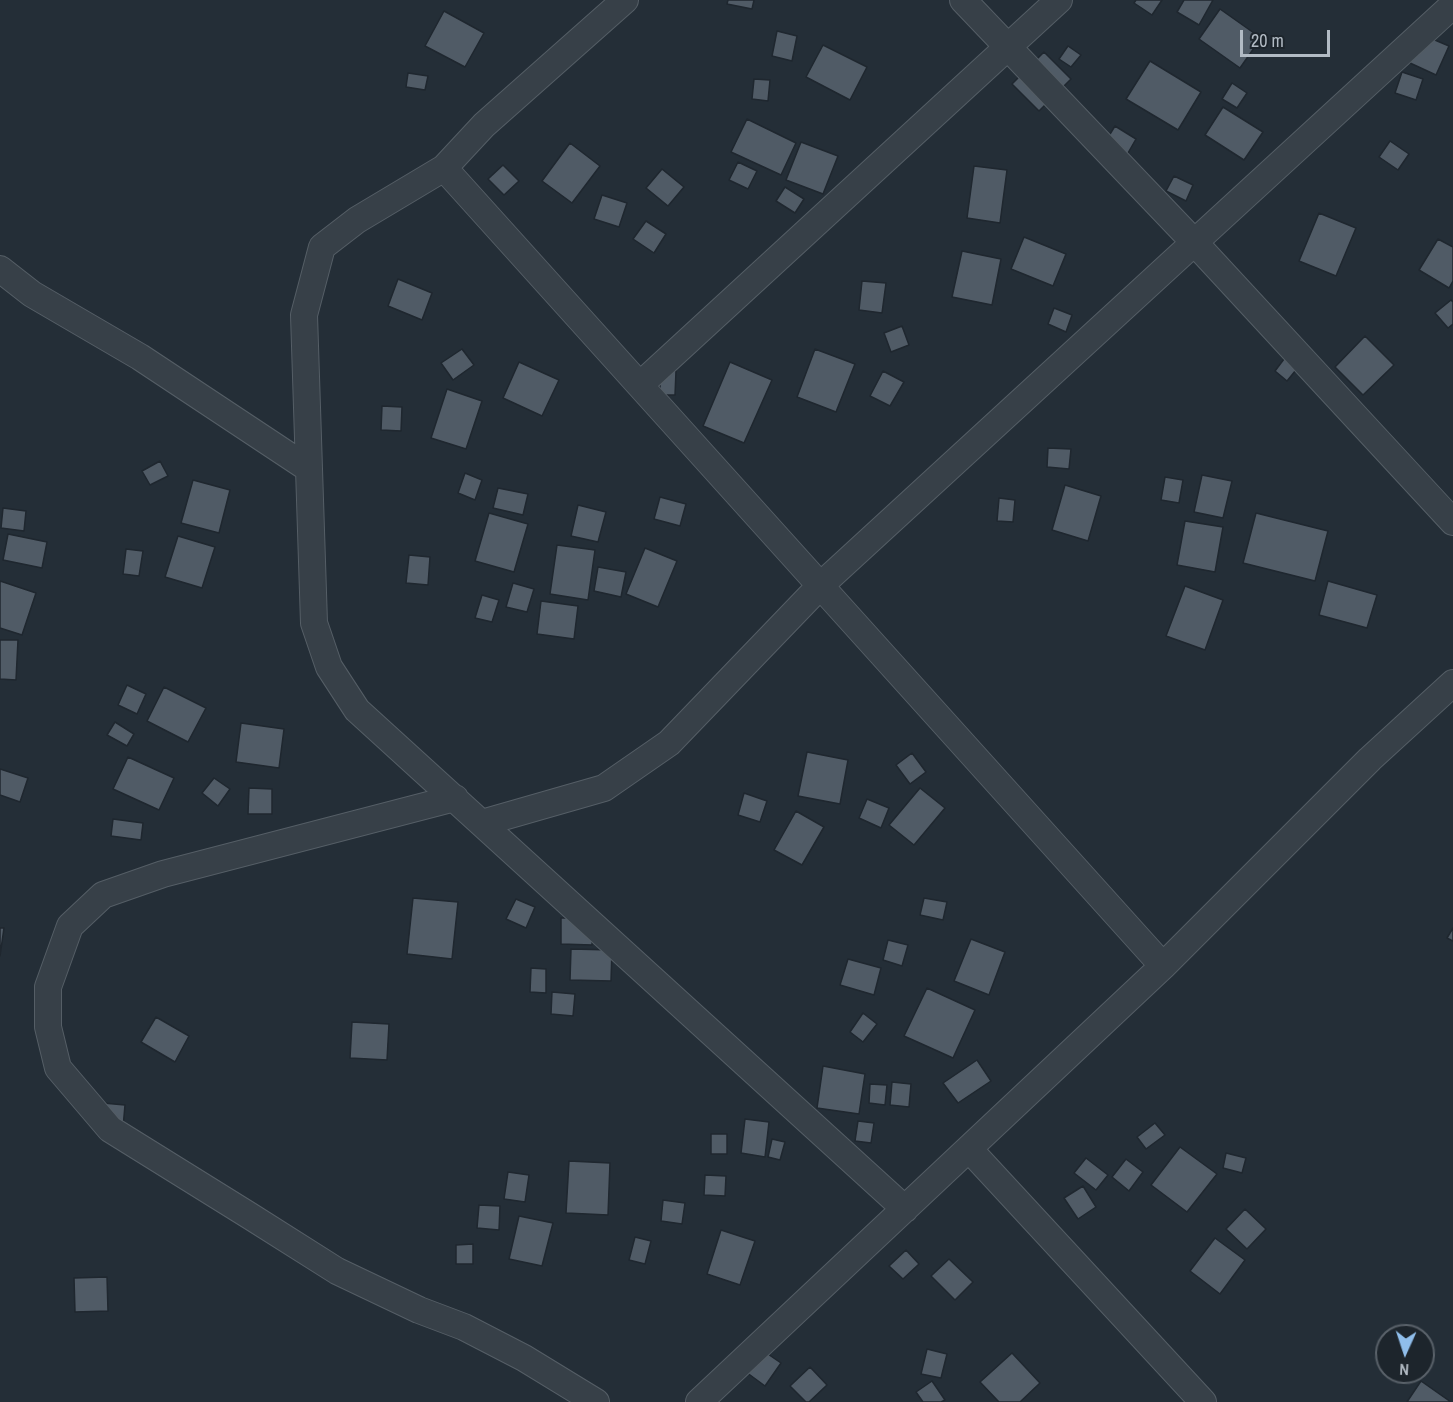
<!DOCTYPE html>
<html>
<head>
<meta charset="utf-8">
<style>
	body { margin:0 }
	#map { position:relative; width:1453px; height:1402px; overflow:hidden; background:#242e37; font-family:"Archivo Narrow",sans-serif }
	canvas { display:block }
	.north { position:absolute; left:1375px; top:1324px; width:60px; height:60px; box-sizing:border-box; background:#1d252c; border:2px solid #596169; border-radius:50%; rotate:183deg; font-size:16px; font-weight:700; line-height:24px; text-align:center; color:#b2bbc4 }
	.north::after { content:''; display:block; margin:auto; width:21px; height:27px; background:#90beeb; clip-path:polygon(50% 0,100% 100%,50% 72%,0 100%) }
	.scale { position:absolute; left:1240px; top:30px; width:90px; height:27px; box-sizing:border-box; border:3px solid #b2bbc4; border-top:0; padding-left:8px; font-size:18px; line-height:21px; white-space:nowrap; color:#b2bbc4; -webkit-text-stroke:4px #1d252c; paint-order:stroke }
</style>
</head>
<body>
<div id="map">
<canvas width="1453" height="1402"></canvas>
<div class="north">N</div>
<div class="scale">20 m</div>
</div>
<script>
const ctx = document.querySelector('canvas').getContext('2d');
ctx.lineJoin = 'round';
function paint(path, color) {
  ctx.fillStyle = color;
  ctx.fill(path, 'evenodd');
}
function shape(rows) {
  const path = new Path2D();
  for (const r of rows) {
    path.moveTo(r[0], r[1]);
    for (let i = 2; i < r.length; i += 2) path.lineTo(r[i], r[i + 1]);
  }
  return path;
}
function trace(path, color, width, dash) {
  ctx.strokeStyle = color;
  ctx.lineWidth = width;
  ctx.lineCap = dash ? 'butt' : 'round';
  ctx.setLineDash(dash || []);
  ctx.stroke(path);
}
const building = shape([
	[728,0,754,0,752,9,727,4,728,0],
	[1136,0,1162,0,1152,15,1134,3,1136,0],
	[1184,0,1213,0,1199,25,1177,12,1184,0],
	[1220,9,1261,38,1240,68,1199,39,1220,9],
	[444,11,484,33,465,67,425,46,444,11],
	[777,31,797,36,792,61,772,56,777,31],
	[1423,35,1449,46,1436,75,1410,63,1423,35],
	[823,45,867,67,850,100,806,77,823,45],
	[1068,46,1081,55,1071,67,1059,59,1068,46],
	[1044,52,1071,79,1039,111,1012,84,1044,52],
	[1150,61,1201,92,1178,130,1126,99,1150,61],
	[1402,72,1423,79,1416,100,1395,93,1402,72],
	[408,73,428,76,425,90,406,87,408,73],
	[754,79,770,80,768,101,752,99,754,79],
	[1232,83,1247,93,1237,108,1222,99,1232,83],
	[1223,107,1263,132,1244,160,1205,135,1223,107],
	[747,119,796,143,781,175,731,152,747,119],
	[1115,126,1136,139,1124,160,1102,147,1115,126],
	[1390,141,1409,154,1398,170,1379,157,1390,141],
	[801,142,838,156,823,194,786,180,801,142],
	[570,143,600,166,572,203,542,181,570,143],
	[738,162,757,171,748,189,729,180,738,162],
	[503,165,519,181,504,195,488,179,503,165],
	[974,166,1007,170,1000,223,967,218,974,166],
	[662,169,684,187,668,206,646,188,662,169],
	[1174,176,1193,185,1186,201,1166,191,1174,176],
	[785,187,804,199,795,213,776,201,785,187],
	[602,195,627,203,619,227,594,219,602,195],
	[1319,213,1356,228,1336,276,1299,261,1319,213],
	[646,221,666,234,654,253,633,239,646,221],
	[1024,237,1066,254,1053,286,1011,269,1024,237],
	[1438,239,1453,247,1453,281,1449,288,1419,270,1438,239],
	[962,251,1001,259,992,305,952,297,962,251],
	[398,279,432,293,422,320,388,306,398,279],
	[862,281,886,283,882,313,859,310,862,281],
	[1451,300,1453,302,1453,324,1448,328,1435,313,1451,300],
	[1054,308,1072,315,1066,332,1048,324,1054,308],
	[902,326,909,345,891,352,884,333,902,326],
	[1365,336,1394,365,1363,395,1335,367,1365,336],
	[462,349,474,365,453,380,441,363,462,349],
	[815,349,855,364,836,412,797,397,815,349],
	[1287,355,1300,365,1287,381,1275,371,1287,355],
	[519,362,559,380,542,416,503,398,519,362],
	[730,362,772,380,744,443,703,426,730,362],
	[660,370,676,371,675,395,660,395,660,370],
	[883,371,904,382,890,406,870,396,883,371],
	[447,389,482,401,466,449,431,438,447,389],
	[382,406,402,407,401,431,381,430,382,406],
	[1048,448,1071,449,1069,469,1047,467,1048,448],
	[160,461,168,476,150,485,142,471,160,461],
	[465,473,482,480,475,500,458,493,465,473],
	[1202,475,1232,481,1223,518,1194,512,1202,475],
	[1165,477,1183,480,1179,503,1161,500,1165,477],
	[193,480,230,490,219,533,181,523,193,480],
	[1065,485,1101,496,1088,541,1052,530,1065,485],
	[498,488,528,494,523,515,493,508,498,488],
	[660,497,686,504,680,526,654,519,660,497],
	[999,498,1015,500,1013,522,997,521,999,498],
	[578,505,606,512,598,542,571,536,578,505],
	[3,508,26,511,24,531,1,528,3,508],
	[489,513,528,524,514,572,475,561,489,513],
	[1256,513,1328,531,1315,581,1243,563,1256,513],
	[1185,521,1223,527,1215,572,1177,565,1185,521],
	[8,534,47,542,42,568,3,560,8,534],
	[178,536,215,547,202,588,165,577,178,536],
	[557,545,595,550,588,600,550,594,557,545],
	[645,548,677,561,658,607,626,594,645,548],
	[126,549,143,551,139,576,123,574,126,549],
	[409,555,430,557,428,585,406,583,409,555],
	[598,567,626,572,621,597,594,591,598,567],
	[0,581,36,593,22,635,0,628,0,581],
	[1328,581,1377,595,1367,628,1319,615,1328,581],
	[513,583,534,589,527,612,506,607,513,583],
	[1185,586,1223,600,1205,650,1166,636,1185,586],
	[482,595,499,600,492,622,475,618,482,595],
	[541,601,578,606,574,639,537,634,541,601],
	[0,640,18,640,16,680,0,679,0,640],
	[127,685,146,694,137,714,118,705,127,685],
	[164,687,206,708,188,742,147,721,164,687],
	[115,722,134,734,127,746,107,735,115,722],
	[241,723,284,729,279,768,236,762,241,723],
	[807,752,848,760,840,804,798,796,807,752],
	[912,753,926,772,910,784,896,765,912,753],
	[128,757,174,778,159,810,113,789,128,757],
	[0,769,28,778,20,802,0,795,0,769],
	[214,778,230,789,218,806,202,793,214,778],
	[249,788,272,789,272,814,248,814,249,788],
	[920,788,945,808,914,845,889,825,920,788],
	[744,793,767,801,760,822,738,815,744,793],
	[867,799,889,808,881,828,859,818,867,799],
	[796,811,824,827,802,865,774,850,796,811],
	[113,819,143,823,141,840,111,836,113,819],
	[413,898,458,902,452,959,407,954,413,898],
	[924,898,947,902,943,920,920,915,924,898],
	[516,899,535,907,526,928,506,919,516,899],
	[561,918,593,918,592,945,561,944,561,918],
	[0,928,4,928,0,956,0,928],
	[1453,928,1453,941,1447,938,1453,928],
	[971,939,1005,952,989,995,954,981,971,939],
	[888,940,908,945,902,966,883,960,888,940],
	[571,949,612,950,611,981,570,980,571,949],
	[848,959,881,968,874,995,840,985,848,959],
	[531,968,546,969,546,993,530,992,531,968],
	[927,988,975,1010,953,1058,904,1036,927,988],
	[552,992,575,994,573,1016,551,1014,552,992],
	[863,1013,877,1024,863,1042,850,1032,863,1013],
	[156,1017,189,1036,175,1062,141,1042,156,1017],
	[352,1022,389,1024,387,1060,350,1058,352,1022],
	[977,1060,991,1081,958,1103,943,1083,977,1060],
	[823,1066,865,1074,859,1114,817,1108,823,1066],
	[892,1082,911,1084,909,1107,890,1105,892,1082],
	[870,1084,887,1085,885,1105,869,1103,870,1084],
	[92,1102,125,1105,123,1128,90,1125,92,1102],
	[745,1119,769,1122,765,1157,741,1153,745,1119],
	[858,1121,874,1123,871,1143,855,1141,858,1121],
	[1155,1123,1165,1135,1146,1149,1137,1137,1155,1123],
	[711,1134,727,1134,727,1154,711,1154,711,1134],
	[772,1139,785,1142,780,1160,768,1157,772,1139],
	[1180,1147,1217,1174,1187,1212,1151,1185,1180,1147],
	[1226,1153,1246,1158,1242,1173,1223,1168,1226,1153],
	[1086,1158,1108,1175,1096,1190,1074,1173,1086,1158],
	[1126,1159,1143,1172,1129,1191,1112,1177,1126,1159],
	[569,1161,610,1163,608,1215,566,1213,569,1161],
	[508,1172,529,1175,525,1202,504,1199,508,1172],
	[705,1175,726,1176,725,1196,704,1195,705,1175],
	[1083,1186,1096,1207,1078,1219,1064,1198,1083,1186],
	[663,1200,685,1203,682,1224,661,1221,663,1200],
	[479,1205,500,1206,499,1230,477,1228,479,1205],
	[1245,1209,1266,1229,1247,1249,1226,1229,1245,1209],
	[519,1216,553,1223,542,1266,509,1259,519,1216],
	[721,1230,755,1241,740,1285,707,1274,721,1230],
	[635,1237,651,1241,645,1264,629,1260,635,1237],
	[1215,1238,1245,1260,1220,1294,1190,1271,1215,1238],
	[473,1244,473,1264,456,1264,456,1245,473,1244],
	[906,1250,919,1264,903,1279,889,1266,906,1250],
	[949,1259,973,1282,955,1300,931,1276,949,1259],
	[107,1277,108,1311,75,1312,74,1278,107,1277],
	[927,1349,947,1354,941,1378,921,1374,927,1349],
	[762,1350,781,1363,765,1386,746,1372,762,1350],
	[1012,1353,1040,1383,1020,1402,999,1402,980,1382,1012,1353],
	[810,1367,827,1385,809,1402,806,1402,790,1386,810,1367],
	[932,1381,945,1400,941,1402,923,1402,916,1392,932,1381],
	[1421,1381,1451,1402,1407,1402,1421,1381]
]);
paint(building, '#505b66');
trace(building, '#1f272f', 1.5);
const street = shape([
	[625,0,484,125,444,168,357,220,322,247,304,315,314,623,329,667,357,710,905,1209],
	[963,0,1194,242,1453,522],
	[444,168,1163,966],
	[0,269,32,294,140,357,309,469],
	[640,385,1059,0],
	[455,798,163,874,103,895,70,926,48,987,48,1027,58,1068,110,1129,250,1216,337,1271,419,1310,464,1327,524,1358,596,1402],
	[482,823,604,788,669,743,821,585,1453,5],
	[969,1149,1203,1402],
	[699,1402,1163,966,1370,759,1453,683]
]);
trace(street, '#555e66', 28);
trace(street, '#374048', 26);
</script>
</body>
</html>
